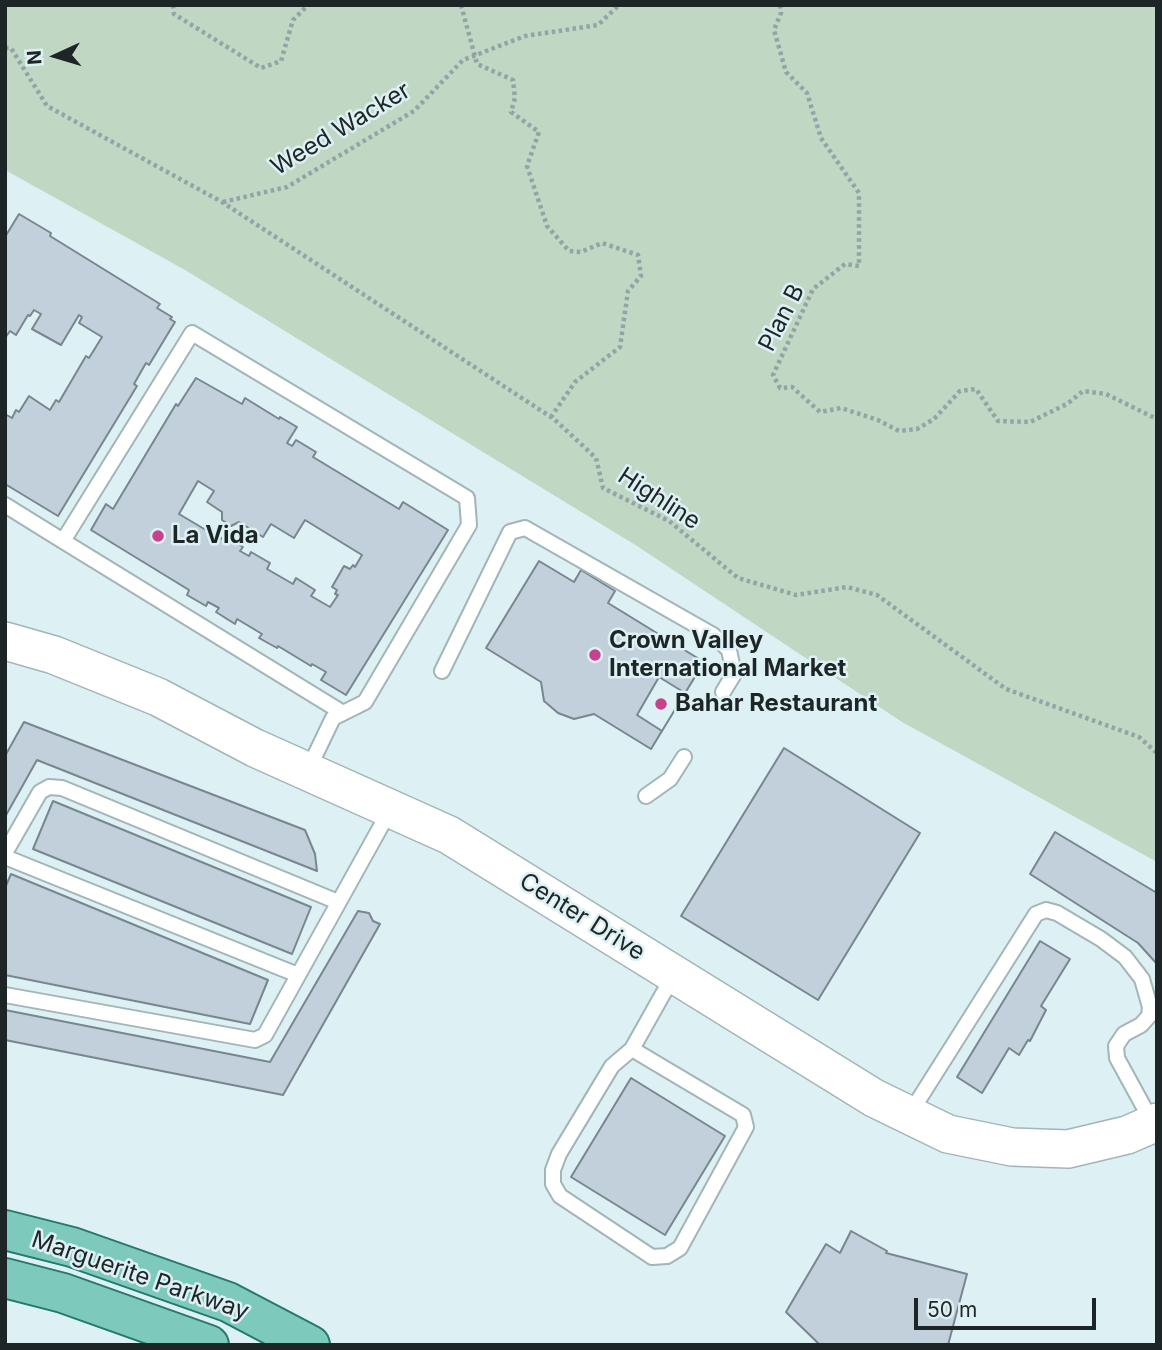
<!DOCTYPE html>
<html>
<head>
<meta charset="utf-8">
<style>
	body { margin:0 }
	#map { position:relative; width:1162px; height:1350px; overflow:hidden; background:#ddf1f4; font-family:Inter,sans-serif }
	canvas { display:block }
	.frame { position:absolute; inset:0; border:7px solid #1e2526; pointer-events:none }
	.north { position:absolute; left:21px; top:21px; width:70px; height:70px; -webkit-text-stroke:5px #ddf1f4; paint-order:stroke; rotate:266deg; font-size:19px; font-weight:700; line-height:28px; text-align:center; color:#1e2526 }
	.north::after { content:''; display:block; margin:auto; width:24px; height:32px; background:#1e2526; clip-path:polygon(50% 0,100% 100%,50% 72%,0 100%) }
	.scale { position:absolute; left:914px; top:1298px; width:182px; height:32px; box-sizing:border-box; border:4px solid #1e2526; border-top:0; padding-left:9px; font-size:21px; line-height:24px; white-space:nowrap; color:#1e2526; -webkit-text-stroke:5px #ddf1f4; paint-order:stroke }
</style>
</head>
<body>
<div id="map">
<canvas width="1162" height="1350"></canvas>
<div class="frame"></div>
<div class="north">N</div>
<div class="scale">50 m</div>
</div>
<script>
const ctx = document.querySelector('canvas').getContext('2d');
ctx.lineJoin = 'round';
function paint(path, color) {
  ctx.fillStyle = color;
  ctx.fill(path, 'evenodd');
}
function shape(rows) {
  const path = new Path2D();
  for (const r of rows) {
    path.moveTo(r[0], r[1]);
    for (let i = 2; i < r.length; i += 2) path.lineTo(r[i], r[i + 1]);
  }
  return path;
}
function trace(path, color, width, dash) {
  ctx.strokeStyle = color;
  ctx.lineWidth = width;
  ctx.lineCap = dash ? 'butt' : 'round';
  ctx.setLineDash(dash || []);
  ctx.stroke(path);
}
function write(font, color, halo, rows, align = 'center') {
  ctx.font = font + ' Inter,sans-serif';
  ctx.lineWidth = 5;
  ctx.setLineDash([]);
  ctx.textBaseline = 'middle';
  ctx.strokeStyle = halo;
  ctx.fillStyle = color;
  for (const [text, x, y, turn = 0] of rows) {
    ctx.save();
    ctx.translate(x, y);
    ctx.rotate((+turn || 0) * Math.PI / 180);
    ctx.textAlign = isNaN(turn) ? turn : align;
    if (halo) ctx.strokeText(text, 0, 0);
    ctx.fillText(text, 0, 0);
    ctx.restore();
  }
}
paint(shape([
	[5,5,1157,5,1157,862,902,722,637,546,185,270,5,170]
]), '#c0d7c4');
const building = shape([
	[19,214,51,233,50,236,160,304,157,308,172,317,170,319,175,322,149,365,146,363,134,384,137,386,58,516,5,484,5,414,12,418,16,410,19,412,29,396,50,410,56,400,59,402,86,356,89,358,102,337,79,323,82,317,79,315,61,345,32,329,41,314,34,310,30,316,28,315,16,335,10,331,5,338,5,237,19,214],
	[196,378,242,404,245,398,279,419,280,417,297,427,287,443,292,446,296,440,316,452,313,457,399,509,403,502,448,530,346,695,321,680,326,672,312,664,311,666,278,646,277,648,259,638,262,634,237,619,235,624,216,612,219,608,208,602,206,606,187,595,189,590,91,530,106,504,113,509,176,404,178,406,196,378],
	[198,481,214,491,207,502,222,512,222,520,231,526,239,522,263,537,271,524,294,538,305,520,362,555,355,567,353,565,350,569,344,566,332,587,337,590,335,594,338,595,330,607,311,596,315,590,296,578,293,584,267,569,270,563,251,552,249,556,240,551,243,547,224,535,221,539,179,514,198,481],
	[539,561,574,582,581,570,615,591,608,603,704,662,651,749,594,714,574,719,558,713,544,701,541,682,486,648,539,561],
	[659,677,685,693,662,731,637,715,659,677],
	[24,722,305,830,315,854,317,871,37,760,5,817,5,756,24,722],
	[784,748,920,833,818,1000,681,916,784,748],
	[53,801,311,907,292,954,33,849,53,801],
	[1055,832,1157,893,1157,964,1138,943,1030,874,1055,832],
	[11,874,268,980,250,1024,5,975,5,888,11,874],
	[358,911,369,913,373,921,380,924,283,1095,5,1040,5,1010,270,1062,358,911],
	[1040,941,1070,959,1041,1006,1046,1010,1030,1041,1028,1040,1019,1055,1009,1048,982,1093,957,1077,1040,941],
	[631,1078,725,1136,665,1235,571,1177,631,1078],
	[851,1231,887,1251,886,1253,967,1274,948,1345,820,1345,786,1312,826,1244,840,1253,851,1231]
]);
paint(building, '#c1d0da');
trace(building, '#78868f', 2);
const lane = shape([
	[5,505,63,541,192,333,467,498,469,525,365,702,333,718,308,770],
	[63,541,343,713],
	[442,671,510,532,525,528,713,635,729,650,734,674,723,692],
	[646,796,670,779,684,757],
	[5,853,40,792,49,787,62,788,338,902],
	[5,857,298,975],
	[5,995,255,1040,265,1035,390,810],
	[632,1049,612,1066,559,1154,553,1170,553,1184,560,1196,652,1257,667,1256,680,1248,746,1127,743,1115,632,1049,673,976],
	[909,1115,1036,914,1046,910,1057,913,1101,939,1125,957,1142,979,1150,1007,1149,1016,1141,1025,1124,1034,1116,1046,1117,1058,1152,1122]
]);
const secondary = shape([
	[5,641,54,655,158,697,255,748,449,835,874,1098,948,1134,1012,1147,1068,1149,1127,1135,1157,1122]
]);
const primary = shape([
	[5,1230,72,1247,228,1302,310,1345],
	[5,1278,63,1293,209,1345]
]);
trace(lane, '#a2b5b8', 18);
trace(secondary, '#a2b5b8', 40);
trace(primary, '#24796c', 42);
trace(shape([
	[173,5,174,14,261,68,281,61,293,20,308,5],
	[461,5,477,64,513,80,515,98,511,112,539,132,527,166,547,226,569,251,581,252,602,243,638,255,641,276,628,291,620,347,575,382,551,417],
	[780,5,781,13,774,30,786,72,807,93,821,138,859,193,859,266,845,264,813,289,773,375,780,388,792,387,820,412,841,408,878,420,899,431,917,429,934,419,960,391,976,389,998,421,1030,422,1067,404,1083,391,1106,394,1157,419],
	[5,48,11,48,47,106,222,202,554,419,596,458,603,488,669,521,738,578,796,595,847,587,877,595,1006,689,1139,737,1157,753],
	[223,202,287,187,414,111,463,60,525,36,598,25,619,5]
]), '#94a3a6', 4.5, [3.5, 3.5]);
trace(lane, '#fff', 14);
trace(secondary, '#fff', 37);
trace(primary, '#7dcabd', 38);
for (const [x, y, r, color] of [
	[158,536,7,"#c5438b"],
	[595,655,7,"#c5438b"],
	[661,704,7,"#c5438b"]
]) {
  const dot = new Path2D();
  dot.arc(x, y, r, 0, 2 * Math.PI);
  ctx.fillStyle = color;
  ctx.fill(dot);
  trace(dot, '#ddf1f4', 2.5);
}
write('24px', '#1e2526', '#ddf1f4', [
	["Weed Wacker",341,129,-31],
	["Plan B",782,318,-63],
	["Highline",659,499,33],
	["Center Drive",582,917,32],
	["Marguerite Parkway",140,1276,19]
]);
write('bold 24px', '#1e2526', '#ddf1f4', [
	["La Vida",172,536],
	["Crown Valley",609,641],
	["International Market",609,669],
	["Bahar Restaurant",675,704]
], 'left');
</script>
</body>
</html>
